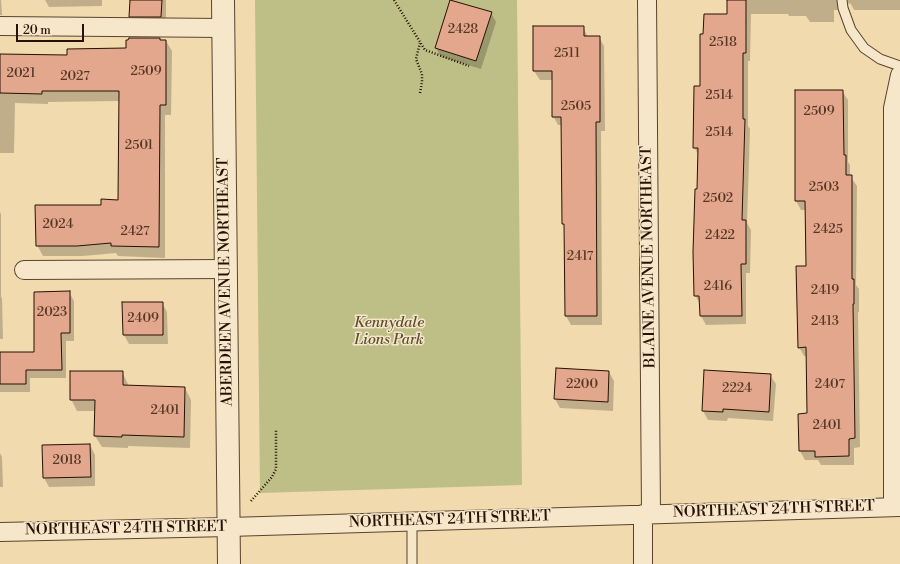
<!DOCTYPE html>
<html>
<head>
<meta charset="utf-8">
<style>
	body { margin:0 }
	#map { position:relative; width:900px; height:564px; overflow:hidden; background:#f1daae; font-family:"Libre Bodoni",serif }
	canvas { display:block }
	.scale { position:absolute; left:16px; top:24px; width:68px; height:18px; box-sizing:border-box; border:2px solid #271102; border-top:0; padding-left:5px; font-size:12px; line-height:14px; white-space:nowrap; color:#271102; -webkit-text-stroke:3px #f6e7ca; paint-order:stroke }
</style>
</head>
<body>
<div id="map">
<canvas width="900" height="564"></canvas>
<div class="scale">20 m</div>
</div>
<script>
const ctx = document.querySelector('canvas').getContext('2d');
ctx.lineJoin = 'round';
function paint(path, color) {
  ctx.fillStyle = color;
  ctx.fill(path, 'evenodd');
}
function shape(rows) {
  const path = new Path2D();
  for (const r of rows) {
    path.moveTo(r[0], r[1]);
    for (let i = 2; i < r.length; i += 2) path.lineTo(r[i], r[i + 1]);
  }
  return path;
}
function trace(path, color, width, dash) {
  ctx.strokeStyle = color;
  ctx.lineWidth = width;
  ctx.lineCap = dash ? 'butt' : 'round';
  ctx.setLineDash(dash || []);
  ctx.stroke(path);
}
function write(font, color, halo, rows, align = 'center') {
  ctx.font = font + ' "Libre Bodoni",serif';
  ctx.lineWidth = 3;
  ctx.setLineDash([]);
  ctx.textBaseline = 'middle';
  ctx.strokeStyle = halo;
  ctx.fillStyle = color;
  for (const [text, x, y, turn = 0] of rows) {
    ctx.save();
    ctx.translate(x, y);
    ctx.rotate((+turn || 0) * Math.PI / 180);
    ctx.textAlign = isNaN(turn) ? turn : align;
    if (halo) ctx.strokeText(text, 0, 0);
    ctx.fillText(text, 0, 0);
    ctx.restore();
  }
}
paint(shape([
	[255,0,517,0,522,485,260,493]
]), '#bebe87');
paint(shape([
	[0,0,1,0,2,15,0,15],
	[45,0,102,0,102,6,49,7],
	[131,0,166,0,166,26,135,25,130,16],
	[451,0,491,13,496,22,481,69,441,57,436,48],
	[728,0,900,0,900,10,854,10,851,4,847,3,841,7,841,10,834,10,834,22,810,22,806,16,789,16,788,14,751,14,750,61,748,61,748,126,750,129,747,223,751,230,750,273,746,273,746,324,706,325,701,316,700,304,695,295,699,156,694,147,701,87,728,15],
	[534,27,583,27,588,37,599,37,604,46,605,131,601,131,602,325,571,325,566,316,565,227,563,224,562,125,558,125,553,116,553,80,540,80,534,71],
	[160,39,161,41,166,41,172,51,171,115,165,115,165,258,118,256,116,253,83,256,43,256,37,245,102,206,119,201,120,101,48,102,48,104,15,103,14,153,0,153,0,55,104,60],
	[842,91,848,100,848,162,850,165,850,176,857,186,856,285,859,289,859,312,858,312,860,447,854,448,854,465,821,465,818,460,805,460,800,451,808,414,807,356,804,356,799,347,807,267,806,210,801,210,796,201],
	[0,212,1,214,1,296,2,299,3,339,0,339],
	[69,292,74,301,74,341,66,341,66,378,30,378,30,392,0,392,0,353,35,353],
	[162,303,167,312,168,344,129,344,124,335],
	[705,371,770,375,776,384,773,421,728,418,727,421,708,420,703,411],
	[122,372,129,386,185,388,191,400,190,448,128,446,128,448,102,447,95,436,96,411,77,411,71,399],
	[609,372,614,381,613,411,560,408,555,399],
	[90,445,95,455,95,486,49,487,44,478],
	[0,453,2,457,3,487,0,487]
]), '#0003');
const building = shape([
	[130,0,162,0,161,17,129,17,130,0],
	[450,0,492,12,476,61,435,48,450,0],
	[727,0,746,0,746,53,743,53,743,119,745,119,742,220,746,220,746,264,741,264,742,316,700,316,699,296,694,296,693,252,695,189,697,189,698,148,693,148,694,86,700,86,700,34,703,34,704,14,727,14,727,0],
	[533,26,584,26,584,36,600,36,600,122,596,122,597,316,565,316,564,224,562,224,561,117,552,117,552,71,533,71,533,26],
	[129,38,160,38,160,40,166,40,166,105,160,105,159,247,111,246,111,243,77,246,36,246,35,205,101,205,101,199,118,200,119,91,42,91,42,94,0,93,0,54,67,55,67,49,126,48,126,40,128,40,129,38],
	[795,90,843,90,844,155,846,155,846,175,852,175,852,279,854,279,854,304,853,304,855,438,849,439,849,456,815,457,815,451,799,451,798,414,807,413,806,347,798,348,796,266,806,266,805,201,795,201,795,90],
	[70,291,70,333,61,333,62,370,26,370,26,384,0,384,0,352,34,352,34,292,70,291],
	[122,302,163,302,163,335,123,335,122,302],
	[556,368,609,371,608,402,554,399,556,368],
	[704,370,771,374,769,412,723,409,723,412,702,411,704,370],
	[70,371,123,371,123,385,185,387,184,437,122,435,122,437,94,436,95,400,70,400,70,371],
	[90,444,91,477,43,478,42,445,90,444]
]);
paint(building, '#e2a78c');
trace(building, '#271102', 1);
const service = shape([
	[842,0,843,8,851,30,864,48,880,59,900,66],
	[412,521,412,564]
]);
const minor = shape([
	[647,0,651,514],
	[0,26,223,28],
	[24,270,227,269],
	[893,507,893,108,900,75],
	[643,514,643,564],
	[0,532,229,527,900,507]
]);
const tertiary = shape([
	[223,0,229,564]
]);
trace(service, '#5a432d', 11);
trace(minor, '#5a432d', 20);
trace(tertiary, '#5a432d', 24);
trace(shape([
	[394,0,425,50,469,66],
	[420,93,422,82,422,74,416,59,420,43],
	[251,501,272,477,276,469,276,430]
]), '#271102', 2.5, [1, 2]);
trace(service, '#f6e7ca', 9);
trace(minor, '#f6e7ca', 18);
trace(tertiary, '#f6e7ca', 22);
write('13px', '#563624', null, [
	["2428",463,30],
	["2518",723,43],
	["2511",567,54],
	["2509",146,72],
	["2021",21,74],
	["2027",75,77],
	["2514",719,96],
	["2505",576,107],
	["2509",819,112],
	["2514",719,133],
	["2501",139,146],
	["2503",824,188],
	["2502",718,199],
	["2024",58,225],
	["2425",828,230],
	["2427",135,232],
	["2422",720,236],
	["2417",580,257],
	["2416",718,287],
	["2419",825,291],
	["2023",52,313],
	["2409",143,319],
	["2413",825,322],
	["2200",582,385],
	["2407",830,385],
	["2224",737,389],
	["2401",165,411],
	["2401",827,426],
	["2018",67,461]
]);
write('15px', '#271102', '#f6e7ca', [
	["BLAINE AVENUE NORTHEAST",649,257,-91],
	["ABERDEEN AVENUE NORTHEAST",226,282,-91],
	["NORTHEAST 24TH STREET",774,510,-2],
	["NORTHEAST 24TH STREET",450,520,-2],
	["NORTHEAST 24TH STREET",126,529,-1]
]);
write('italic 15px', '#5c4e31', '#f6e7ca', [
	["Kennydale",389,323],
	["Lions Park",389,340]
]);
</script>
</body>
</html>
